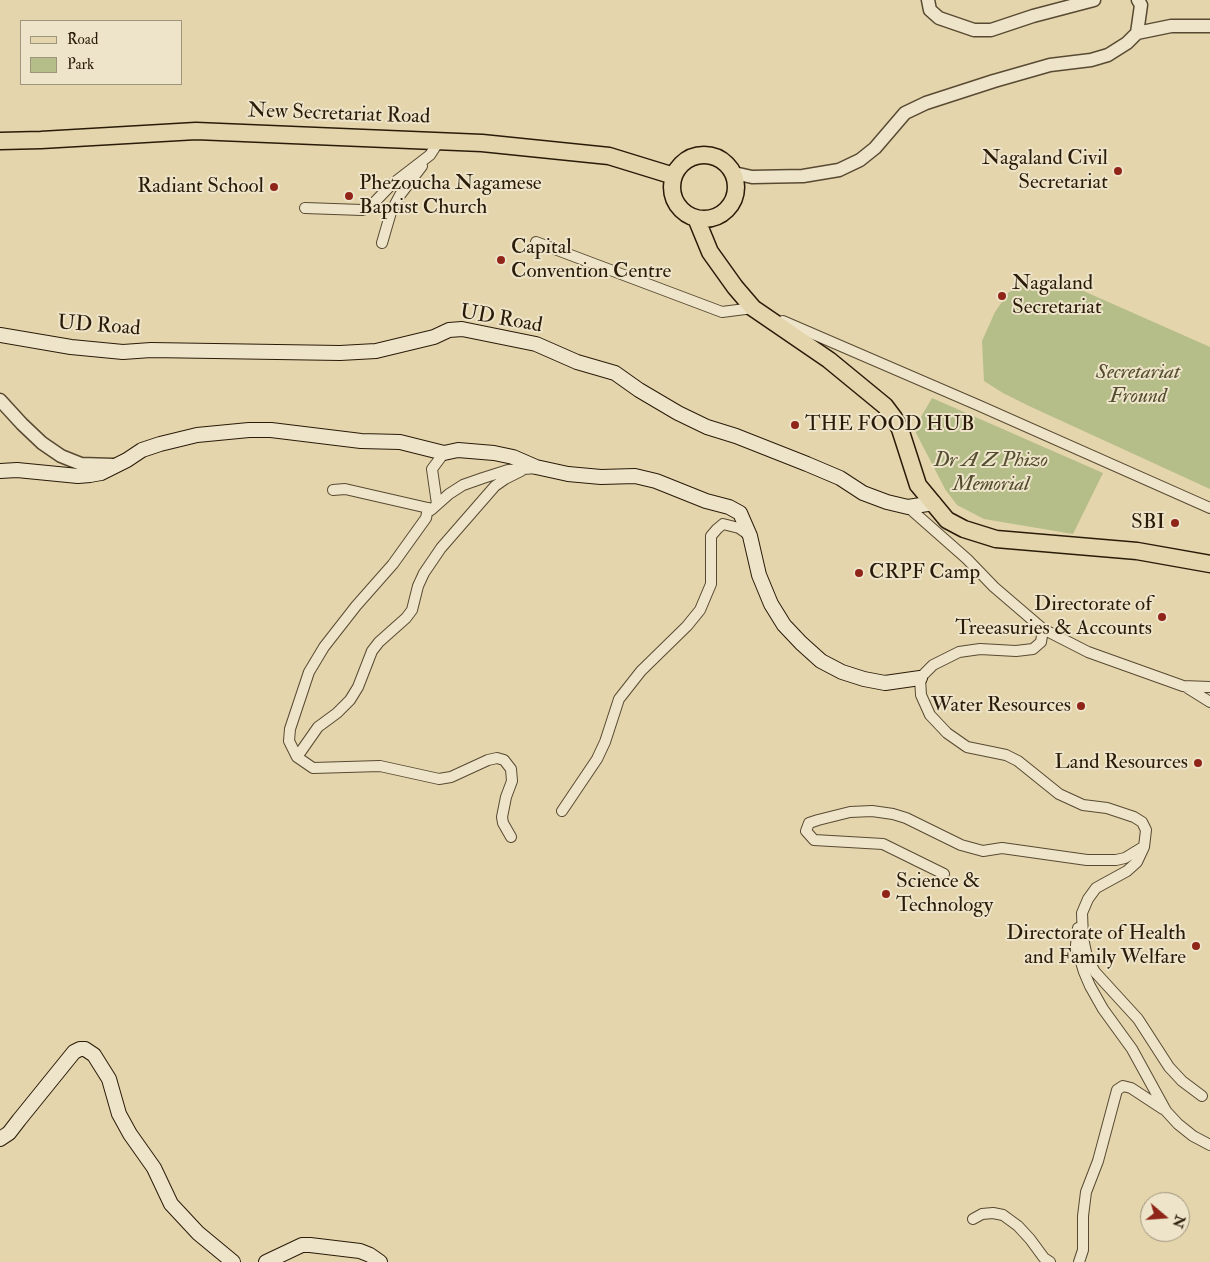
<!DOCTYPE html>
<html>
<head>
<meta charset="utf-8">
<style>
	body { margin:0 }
	#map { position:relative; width:1210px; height:1262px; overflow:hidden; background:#e4d5ac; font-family:"IM FELL Double Pica",serif }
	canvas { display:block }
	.legend { position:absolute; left:20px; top:20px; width:162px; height:65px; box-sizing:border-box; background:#ede4c9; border:1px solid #9f947c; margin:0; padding:6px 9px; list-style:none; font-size:15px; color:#2a1b09 }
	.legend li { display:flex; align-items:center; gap:10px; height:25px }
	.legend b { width:25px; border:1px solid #9f947c }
	.north { position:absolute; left:1140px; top:1192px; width:50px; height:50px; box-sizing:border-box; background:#ede4c9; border:1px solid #9f947c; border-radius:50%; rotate:108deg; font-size:14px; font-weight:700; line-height:20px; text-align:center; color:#2a1b09 }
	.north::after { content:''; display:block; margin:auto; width:18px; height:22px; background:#8f2418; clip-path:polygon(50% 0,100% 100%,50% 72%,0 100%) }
</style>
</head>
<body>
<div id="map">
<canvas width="1210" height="1262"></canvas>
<ul class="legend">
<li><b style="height:6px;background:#e4d5ac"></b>Road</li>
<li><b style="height:14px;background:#b5bd89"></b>Park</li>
</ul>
<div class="north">N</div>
</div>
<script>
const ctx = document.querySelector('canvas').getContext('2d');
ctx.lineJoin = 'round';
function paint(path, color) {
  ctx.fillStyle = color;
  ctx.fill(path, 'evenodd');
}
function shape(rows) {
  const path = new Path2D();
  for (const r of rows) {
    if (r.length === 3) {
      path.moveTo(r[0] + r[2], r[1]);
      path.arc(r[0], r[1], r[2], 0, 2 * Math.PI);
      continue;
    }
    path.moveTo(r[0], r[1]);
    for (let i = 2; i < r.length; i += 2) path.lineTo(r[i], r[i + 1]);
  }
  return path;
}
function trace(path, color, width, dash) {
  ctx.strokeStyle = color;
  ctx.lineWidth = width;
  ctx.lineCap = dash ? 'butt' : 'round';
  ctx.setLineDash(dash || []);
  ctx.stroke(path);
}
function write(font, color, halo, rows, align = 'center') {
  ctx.font = font + ' "IM FELL Double Pica",serif';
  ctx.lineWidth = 4;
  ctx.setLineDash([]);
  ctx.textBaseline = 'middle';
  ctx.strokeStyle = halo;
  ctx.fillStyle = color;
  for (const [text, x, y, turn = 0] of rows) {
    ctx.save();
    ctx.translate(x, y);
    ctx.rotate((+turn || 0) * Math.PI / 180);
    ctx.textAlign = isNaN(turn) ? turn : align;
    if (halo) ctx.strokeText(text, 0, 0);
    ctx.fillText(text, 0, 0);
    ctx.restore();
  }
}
paint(shape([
	[1031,279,1070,285,1210,347,1210,489,1029,406,1003,393,984,381,982,341,995,312,1008,293],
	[932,398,1103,473,1073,534,984,519,957,505,945,489,914,429]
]), '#b5bd89');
const minor = shape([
	[305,208,362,210,369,208,391,185,430,155,439,141],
	[536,242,722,312,753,308,756,310],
	[382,243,391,212,400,195,422,166],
	[783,321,980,406,1210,508],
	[333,490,345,489,428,508],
	[437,504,432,469,444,453],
	[908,507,967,559,994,587,1043,629,1088,652,1183,686,1210,687],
	[1043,629,1041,642,1033,649,1016,651,980,649,959,652,933,665,920,678,921,695,930,715,947,733,967,747,1006,755,1018,761,1059,794,1083,805,1107,808,1134,817,1142,822,1146,830,1144,847,1137,862,1127,871,1096,888,1088,899,1082,913,1083,938,1087,957,1095,972,1138,1019,1169,1067,1182,1081,1202,1096],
	[1186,687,1210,702],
	[297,757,318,727,337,713,350,700,358,687,372,651,379,642,406,618,412,610,418,586,424,573,441,548,495,486,505,479,521,471],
	[562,811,597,759,605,742,619,699,641,671,687,626,700,610,711,584,711,536,717,529,723,524,739,528,749,535],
	[511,837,503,823,502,817,506,797,512,781,511,769,504,760,497,758,488,760,451,777,439,779,380,766,313,768,297,757,289,741,290,729,309,672,324,647,356,606,393,564,426,518,428,508,431,510,449,494,463,485,483,478,508,470,538,468],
	[944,874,883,844,814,840,806,831,809,823,818,820,850,812,872,811,893,814,906,818,961,845,983,851,1002,848,1087,860,1116,860,1125,858,1143,847],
	[1078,928,1076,945,1084,972,1090,986,1103,1009,1132,1049,1166,1111,1178,1124,1193,1136,1210,1145],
	[973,1219,982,1214,993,1213,1003,1215,1018,1226,1030,1239,1044,1258,1050,1262],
	[1079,1262,1083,1250,1083,1216,1086,1192,1098,1161,1117,1090,1123,1086,1131,1088,1163,1109]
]);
const tertiary = shape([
	[928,0,930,10,939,18,974,30,991,30,1033,16,1094,0],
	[1137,33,1141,5,1138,0],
	[734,173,752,177,803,176,839,170,860,160,875,148,905,113,926,103,994,81,1050,65,1091,60,1108,55,1127,43,1137,33,1171,26,1210,26],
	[0,400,22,424,42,443,61,456,81,464,113,465]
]);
const secondary = shape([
	[0,335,71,347,123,352,151,350,340,353,376,351,434,337,449,330,462,329,536,344,577,362,615,373,639,390,678,413,707,427,736,436,807,464,840,478,863,493,887,502,908,507,934,503],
	[0,471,17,470,78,476,90,475,101,473,127,460,142,450,160,444,197,435,249,430,271,430,361,441,400,442,444,453,458,450,494,453,513,457,536,467,568,474,601,477,635,476,656,481,706,501,729,507,740,513,750,536,759,575,771,604,784,625,801,643,821,661,842,672,864,679,885,683,920,678],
	[0,1139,9,1133,19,1120,74,1052,80,1049,85,1049,94,1055,109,1079,119,1114,130,1134,154,1168,171,1204,198,1233,233,1262],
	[266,1262,302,1245,310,1245,360,1251,370,1255,380,1262]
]);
const primary = shape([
	[0,141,41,140,196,131,482,143,609,156,674,176],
	[704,187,32],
	[696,218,710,252,735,287,753,308,829,360,885,406,894,418,900,429,918,485,947,520,964,529,996,539,1137,551,1210,564]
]);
trace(minor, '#584a32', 12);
trace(tertiary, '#584a32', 15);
trace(secondary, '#2a1b09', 16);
trace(primary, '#2a1b09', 19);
trace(minor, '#ede4c9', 10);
trace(tertiary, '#ede4c9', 12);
trace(secondary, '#ede4c9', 14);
trace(primary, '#e4d5ac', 16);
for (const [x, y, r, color] of [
	[1118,171,5,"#8f2418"],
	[274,187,5,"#8f2418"],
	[349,196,5,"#8f2418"],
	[501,260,5,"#8f2418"],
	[1002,296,5,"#8f2418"],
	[795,425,5,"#8f2418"],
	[1175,523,5,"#8f2418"],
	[859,573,5,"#8f2418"],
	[1162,617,5,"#8f2418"],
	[1081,706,5,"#8f2418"],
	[1198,763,5,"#8f2418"],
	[886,894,5,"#8f2418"],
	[1196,946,5,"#8f2418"]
]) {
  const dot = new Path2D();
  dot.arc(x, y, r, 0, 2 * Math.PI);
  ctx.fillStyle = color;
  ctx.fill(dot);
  trace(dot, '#ede4c9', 2);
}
write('21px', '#2a1b09', '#ede4c9', [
	["New Secretariat Road",339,115,2],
	["UD Road",501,320,10],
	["UD Road",99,327,4]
]);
write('21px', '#2a1b09', '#ede4c9', [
	["Nagaland Civil",1108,159],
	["Secretariat",1108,183],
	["Phezoucha Nagamese",359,184,"left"],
	["Baptist Church",359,208,"left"],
	["Radiant School",264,187],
	["Capital",511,248,"left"],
	["Convention Centre",511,272,"left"],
	["Nagaland",1012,284,"left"],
	["Secretariat",1012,308,"left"],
	["THE FOOD HUB",805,425,"left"],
	["SBI",1165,523],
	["CRPF Camp",869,573,"left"],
	["Directorate of",1152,605],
	["Treeasuries & Accounts",1152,629],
	["Water Resources",1071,706],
	["Land Resources",1188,763],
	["Science &",896,882,"left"],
	["Technology",896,906,"left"],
	["Directorate of Health",1186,934],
	["and Family Welfare",1186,958]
], 'right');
write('italic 21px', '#544c2f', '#ede4c9', [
	["Secretariat",1138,373],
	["Fround",1138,397],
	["Dr A Z Phizo",991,461],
	["Memorial",991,485]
]);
</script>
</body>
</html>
